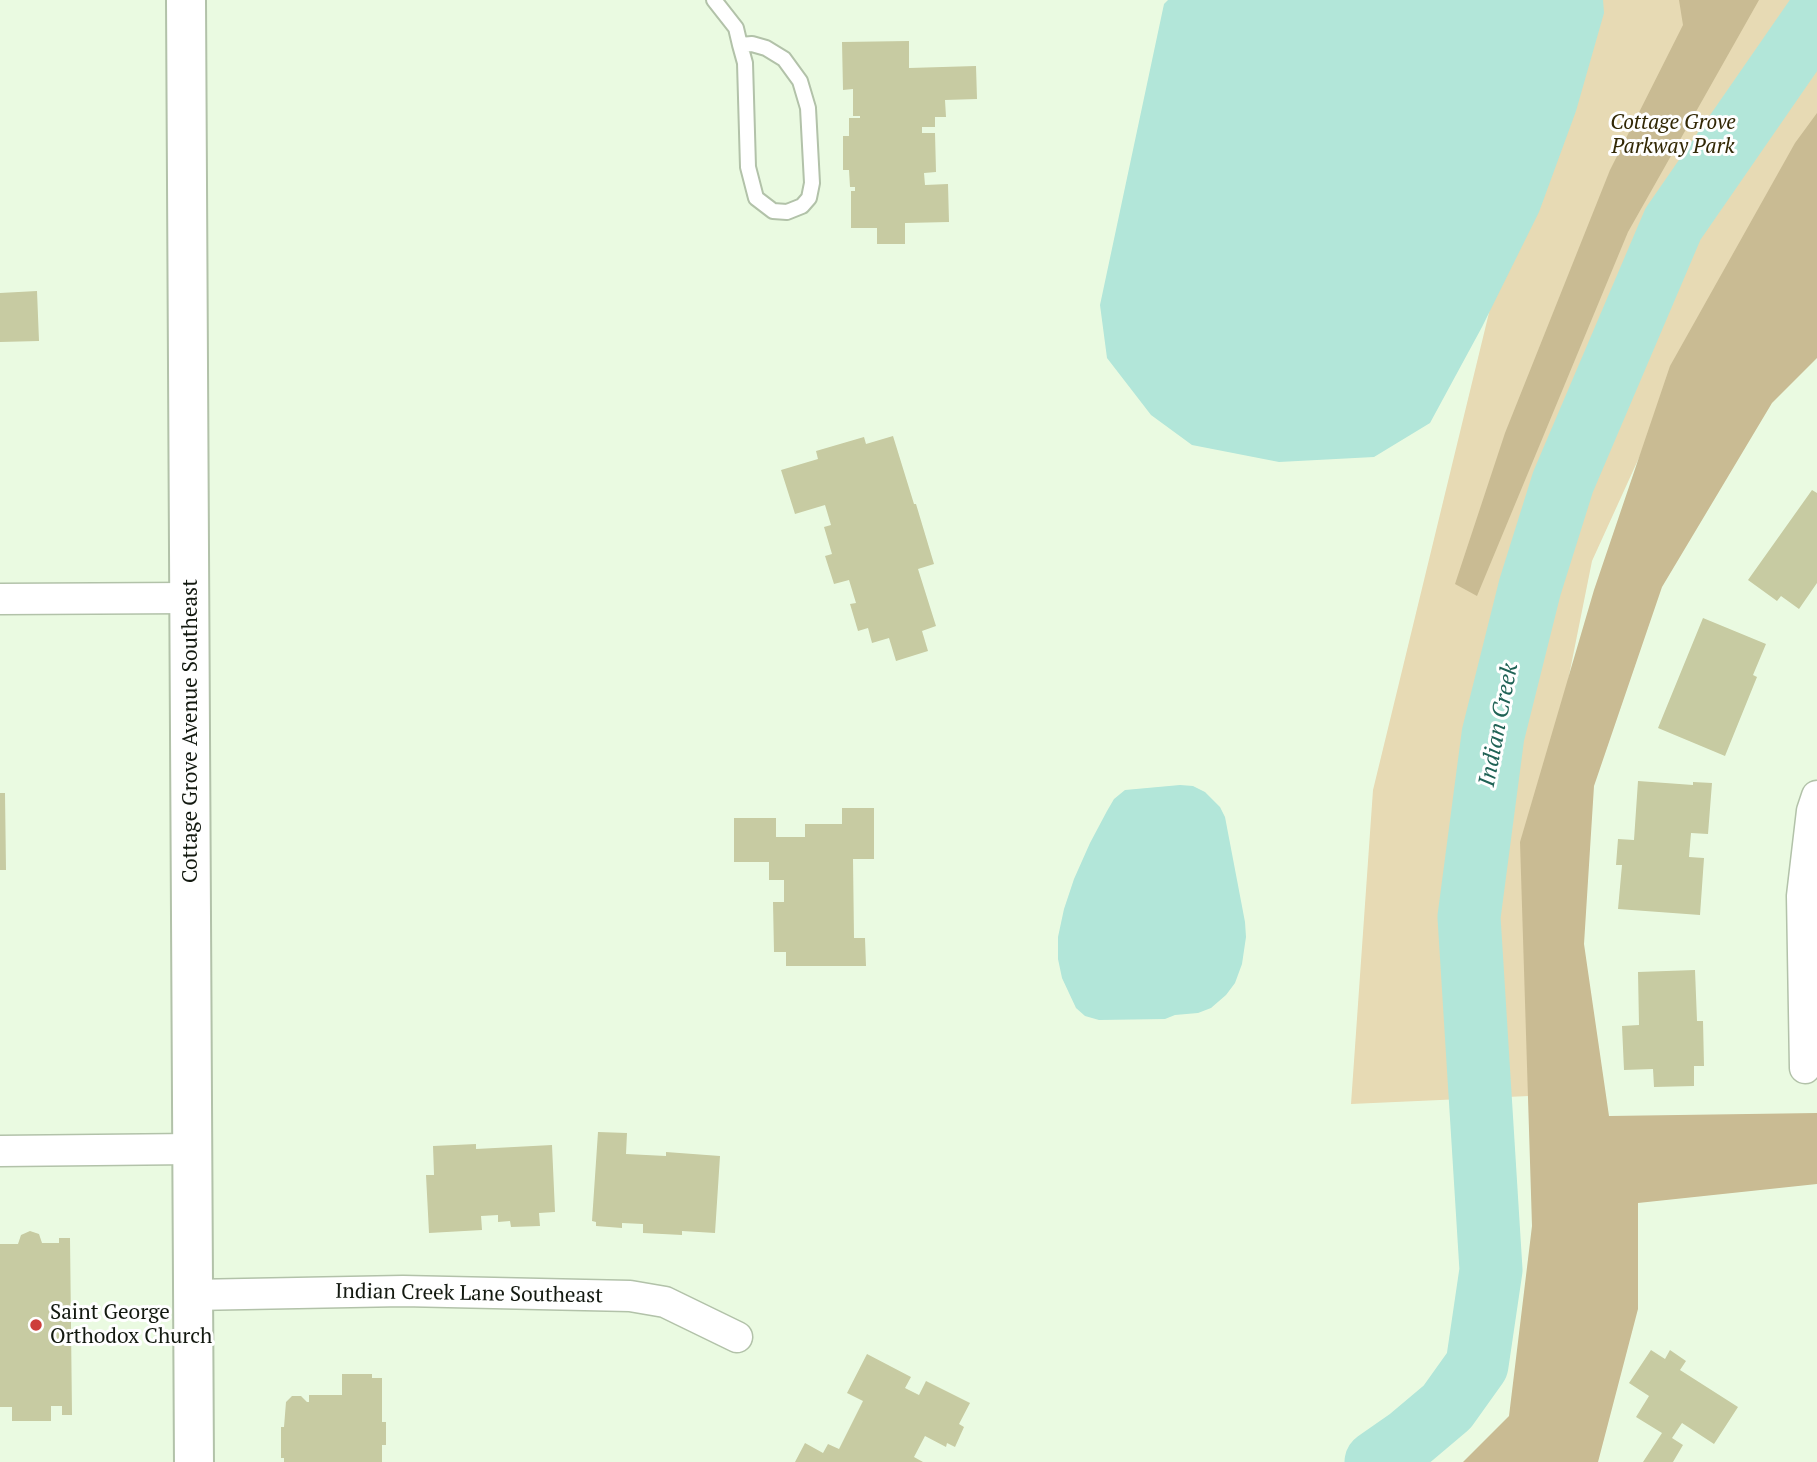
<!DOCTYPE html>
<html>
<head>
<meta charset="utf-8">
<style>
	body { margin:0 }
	canvas { display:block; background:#eafae1 }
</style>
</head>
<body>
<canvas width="1817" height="1462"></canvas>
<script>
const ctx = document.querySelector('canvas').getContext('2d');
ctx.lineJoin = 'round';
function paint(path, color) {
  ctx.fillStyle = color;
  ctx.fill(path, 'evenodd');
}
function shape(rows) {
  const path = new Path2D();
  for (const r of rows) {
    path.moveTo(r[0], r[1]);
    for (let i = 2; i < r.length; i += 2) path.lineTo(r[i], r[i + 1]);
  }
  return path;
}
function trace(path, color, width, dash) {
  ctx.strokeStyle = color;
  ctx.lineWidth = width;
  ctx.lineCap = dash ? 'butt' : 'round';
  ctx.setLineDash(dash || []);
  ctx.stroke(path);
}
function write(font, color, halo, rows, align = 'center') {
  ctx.font = font + ' "PT Serif",serif';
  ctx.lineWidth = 6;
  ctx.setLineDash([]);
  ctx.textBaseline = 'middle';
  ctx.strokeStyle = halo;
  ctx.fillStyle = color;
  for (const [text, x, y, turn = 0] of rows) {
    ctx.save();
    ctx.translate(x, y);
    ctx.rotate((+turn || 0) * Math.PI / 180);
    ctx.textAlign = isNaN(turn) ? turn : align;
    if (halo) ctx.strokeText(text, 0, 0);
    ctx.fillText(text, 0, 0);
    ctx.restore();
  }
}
paint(shape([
	[1565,0,1817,0,1817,186,1724,271,1592,561,1533,855,1529,1096,1351,1104,1373,790]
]), '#e7dab4');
paint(shape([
	[1679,0,1759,0,1628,232,1477,596,1455,584,1505,433,1610,170,1683,25],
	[1817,113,1817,358,1772,403,1662,587,1594,786,1584,944,1609,1116,1817,1113,1817,1184,1638,1203,1638,1309,1598,1462,1463,1462,1509,1416,1532,1226,1520,842,1594,590,1670,366,1795,143]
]), '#c9bb93');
paint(shape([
	[1168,0,1603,0,1604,13,1576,111,1539,212,1482,327,1430,423,1374,457,1279,462,1192,445,1151,415,1107,358,1100,305,1164,4],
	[1180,785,1193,786,1205,792,1220,807,1225,817,1245,922,1246,937,1242,964,1235,983,1226,995,1211,1008,1198,1013,1175,1015,1165,1019,1099,1020,1085,1016,1076,1008,1062,978,1058,959,1058,937,1064,909,1074,879,1090,843,1107,811,1114,799,1125,790]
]), '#b2e6d9');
trace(shape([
	[1376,1462,1409,1439,1447,1407,1477,1365,1491,1270,1469,917,1493,735,1530,587,1563,482,1673,224,1817,16]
]), '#b2e6d9', 63);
paint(shape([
	[909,41,909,68,976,66,977,99,945,100,946,117,935,117,935,127,922,127,922,133,935,133,936,172,924,173,925,185,948,184,949,222,905,223,905,244,877,244,877,228,851,228,851,191,855,191,855,187,850,187,849,170,843,170,843,136,849,136,849,118,860,118,860,116,853,116,853,89,843,90,842,42],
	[37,291,39,341,0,342,0,293],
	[893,436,914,504,916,504,934,564,918,569,936,626,922,631,928,651,896,661,889,638,872,643,868,628,858,631,850,604,856,603,849,580,834,584,825,556,832,554,824,527,831,525,825,505,795,514,781,470,818,459,816,451,864,437,866,444],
	[1812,490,1817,493,1817,583,1799,609,1781,596,1777,601,1748,580],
	[1703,618,1766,644,1753,675,1757,677,1725,756,1658,728],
	[1638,781,1693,785,1693,782,1712,783,1708,834,1691,833,1689,857,1704,858,1700,915,1618,909,1622,865,1616,865,1618,839,1634,840],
	[0,793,5,793,6,870,0,870],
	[842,808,874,808,874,859,853,859,854,938,865,938,866,966,786,966,786,952,774,952,773,902,784,902,784,880,769,880,769,862,734,862,734,818,776,818,776,837,805,837,805,824,842,824],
	[1695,970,1697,1021,1703,1021,1704,1066,1694,1066,1694,1086,1654,1087,1653,1069,1624,1070,1622,1026,1639,1025,1638,972],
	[598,1132,627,1133,626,1154,666,1156,666,1152,720,1156,715,1233,682,1231,682,1235,643,1233,643,1224,622,1223,622,1228,596,1226,596,1222,592,1221],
	[476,1144,476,1149,552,1145,555,1212,539,1213,540,1226,511,1227,510,1221,498,1222,498,1215,481,1216,482,1230,429,1233,426,1175,434,1175,433,1146],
	[30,1231,39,1234,42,1243,59,1243,59,1238,70,1238,72,1415,62,1415,62,1406,51,1406,51,1421,12,1421,12,1407,0,1407,0,1244,18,1244,21,1235],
	[1651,1350,1665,1359,1670,1350,1686,1361,1680,1370,1738,1407,1714,1444,1682,1423,1672,1438,1683,1445,1673,1462,1643,1462,1662,1433,1636,1417,1649,1396,1629,1383],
	[867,1354,911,1377,905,1388,919,1395,926,1381,970,1403,959,1424,964,1427,955,1447,947,1443,946,1447,925,1436,914,1457,923,1462,795,1462,805,1443,823,1453,828,1444,839,1449,863,1401,847,1393],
	[342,1374,372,1374,372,1378,382,1378,382,1422,386,1422,386,1445,382,1445,382,1462,284,1462,284,1458,281,1458,281,1427,284,1427,286,1402,292,1396,301,1396,307,1402,309,1402,309,1395,342,1395]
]), '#c7cba2');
const lane = shape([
	[714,0,736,28,740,45,745,63,748,167,756,198,773,211,787,212,802,206,809,198,812,183,808,108,800,81,784,59,766,48,752,44,740,45]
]);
const street = shape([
	[0,599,190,598],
	[1805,1068,1802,896,1812,811,1817,796],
	[0,1151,192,1149],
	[192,1295,403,1291,630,1296,665,1302,737,1337]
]);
const secondary = shape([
	[186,0,194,1462]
]);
trace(lane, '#b2c2a9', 18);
trace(street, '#b2c2a9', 33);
trace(secondary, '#b2c2a9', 42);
trace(lane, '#fff', 14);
trace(street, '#fff', 30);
trace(secondary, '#fff', 38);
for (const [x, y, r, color] of [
	[36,1325,7,"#cd3e3a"]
]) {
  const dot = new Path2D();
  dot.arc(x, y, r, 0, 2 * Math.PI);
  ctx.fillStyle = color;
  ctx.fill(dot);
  trace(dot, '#fff', 2.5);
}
write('italic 21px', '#322805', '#fff', [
	["Cottage Grove",1673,123],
	["Parkway Park",1673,147]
]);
write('21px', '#131910', '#fff', [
	["Cottage Grove Avenue Southeast",191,731,-90],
	["Indian Creek Lane Southeast",469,1294,1]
]);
write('21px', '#131910', '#fff', [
	["Saint George",50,1313],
	["Orthodox Church",50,1337]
], 'left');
write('italic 23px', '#206255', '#fff', [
	["Indian Creek",1499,725,-79]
]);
</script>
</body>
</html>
